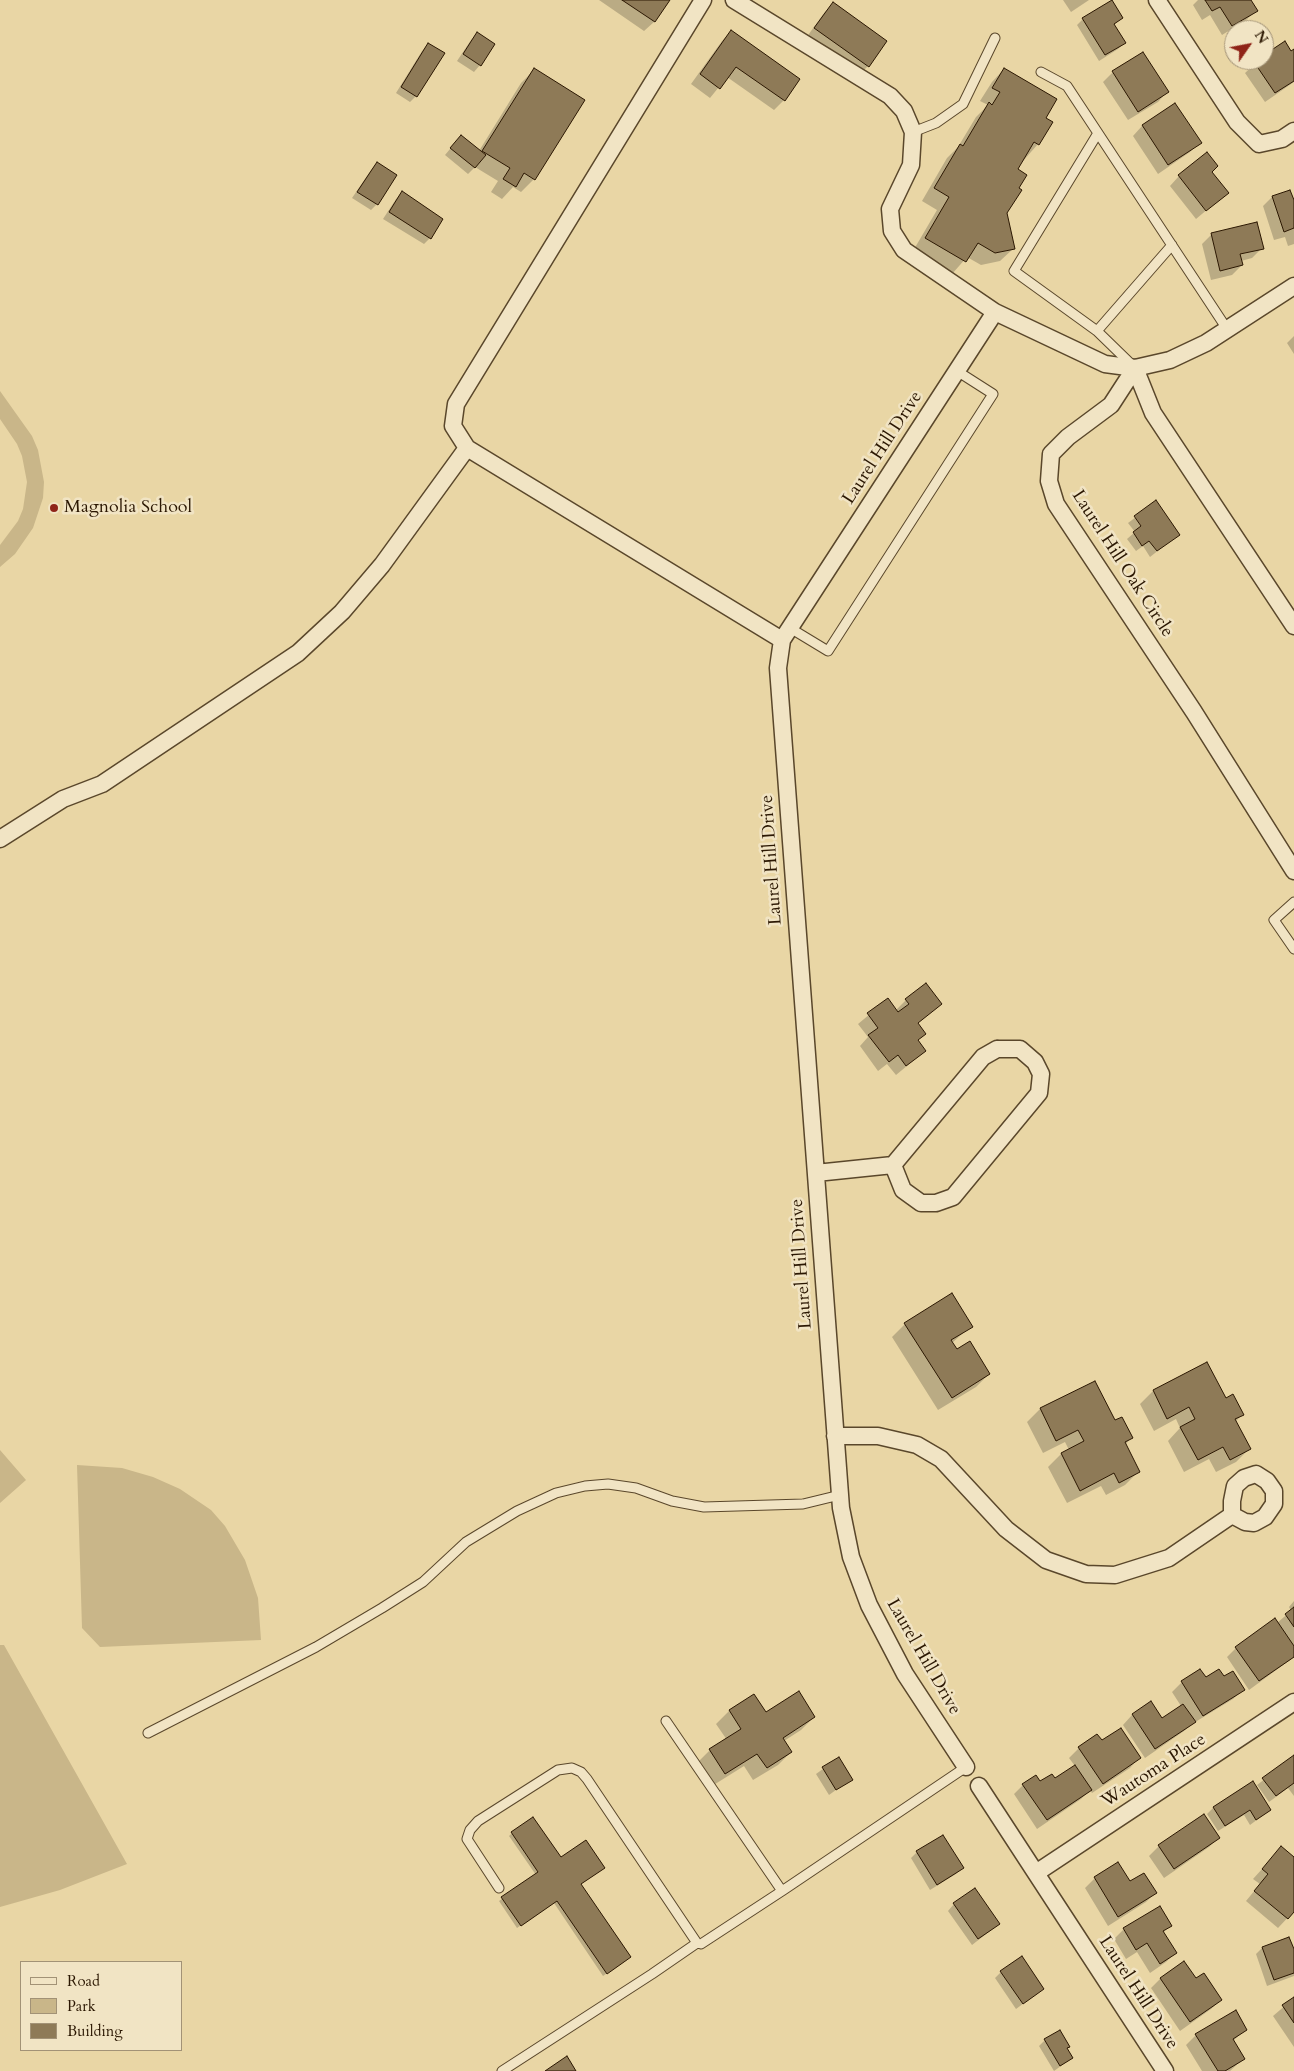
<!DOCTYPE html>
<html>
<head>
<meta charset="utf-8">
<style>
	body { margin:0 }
	#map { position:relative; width:1294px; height:2071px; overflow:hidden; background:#e9d6a5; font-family:Cardo,serif }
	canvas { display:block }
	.legend { position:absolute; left:20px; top:1961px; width:162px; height:90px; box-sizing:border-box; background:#f1e4c4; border:1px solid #a29276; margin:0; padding:6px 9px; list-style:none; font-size:15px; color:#2b1702 }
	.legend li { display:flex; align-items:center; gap:10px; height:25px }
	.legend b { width:25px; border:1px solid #a29276 }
	.north { position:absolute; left:1224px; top:20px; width:50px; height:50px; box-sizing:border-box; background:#f1e4c4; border:1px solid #a29276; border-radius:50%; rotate:57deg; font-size:14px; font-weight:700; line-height:20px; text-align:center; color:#2b1702 }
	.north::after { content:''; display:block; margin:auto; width:18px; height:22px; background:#8f2418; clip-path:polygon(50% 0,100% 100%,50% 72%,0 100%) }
</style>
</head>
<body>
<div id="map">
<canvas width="1294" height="2071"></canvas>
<ul class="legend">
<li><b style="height:6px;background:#f1e4c4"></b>Road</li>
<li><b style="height:14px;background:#c9b689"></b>Park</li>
<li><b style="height:14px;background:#8e7a57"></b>Building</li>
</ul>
<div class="north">N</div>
</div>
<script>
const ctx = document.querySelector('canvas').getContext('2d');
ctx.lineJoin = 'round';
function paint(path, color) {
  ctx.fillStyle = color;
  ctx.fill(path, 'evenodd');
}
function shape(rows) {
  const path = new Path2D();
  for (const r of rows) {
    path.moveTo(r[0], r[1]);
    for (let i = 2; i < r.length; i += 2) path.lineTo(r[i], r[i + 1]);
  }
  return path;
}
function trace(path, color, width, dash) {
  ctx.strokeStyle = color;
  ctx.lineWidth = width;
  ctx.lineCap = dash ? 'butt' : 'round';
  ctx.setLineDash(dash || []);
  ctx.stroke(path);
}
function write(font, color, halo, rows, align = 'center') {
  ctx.font = font + ' Cardo,serif';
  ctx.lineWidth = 5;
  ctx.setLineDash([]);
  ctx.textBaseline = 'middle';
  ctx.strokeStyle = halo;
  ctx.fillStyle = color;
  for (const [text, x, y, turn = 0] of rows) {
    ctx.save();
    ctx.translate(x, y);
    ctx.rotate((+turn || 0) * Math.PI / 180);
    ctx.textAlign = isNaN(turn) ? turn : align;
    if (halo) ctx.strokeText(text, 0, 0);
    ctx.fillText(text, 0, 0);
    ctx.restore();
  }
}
paint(shape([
	[0,391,32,436,38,450,44,482,43,498,33,528,15,554,0,567,0,545,18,521,23,509,27,482,22,456,17,444,0,419],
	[0,1450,26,1480,0,1503],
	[77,1465,122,1468,153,1477,180,1489,211,1510,225,1526,245,1560,258,1598,261,1640,100,1647,82,1628],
	[0,1645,4,1645,127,1864,60,1890,0,1907]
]), '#c9b689');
paint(shape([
	[599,0,668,0,654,22,644,31],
	[1063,0,1089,0,1071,12],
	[1198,0,1249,0,1256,11,1246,20,1222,35,1210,15,1202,20,1193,5],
	[833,3,886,41,868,66,858,76,806,38,824,13],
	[1121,18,1114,25,1124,43,1118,49,1099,61,1077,25,1083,19],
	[731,31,798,79,784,100,774,110,727,77,710,98,691,84,722,41],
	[477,34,480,65,474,72,457,61,471,40],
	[428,44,416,96,410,102,396,93,422,51],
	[1294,51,1294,82,1265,102,1245,73,1259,60,1264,60,1264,57],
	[1004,69,1044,118,1038,144,1016,169,1006,212,1014,248,1000,261,981,265,967,257,952,274,913,251,937,210,922,201,947,158,958,147,976,117,988,105,980,101,992,82],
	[534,70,534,179,521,192,513,187,502,199,491,192,498,181,475,167,468,174,445,155,455,143,479,151,521,83],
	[1113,72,1167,92,1158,102,1128,120,1103,82],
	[1175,105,1200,142,1190,152,1158,174,1133,136,1142,126],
	[377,163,395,175,377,204,371,210,352,198,371,170],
	[1211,172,1227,193,1196,219,1170,186,1179,176],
	[402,193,430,238,424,244,383,219,396,199],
	[1272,197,1294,201,1294,244,1288,246,1285,237,1274,240,1263,206],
	[1212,234,1262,248,1252,258,1241,261,1242,265,1232,275,1211,280,1202,244],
	[1294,336,1294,354,1287,343],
	[1156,502,1179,534,1150,557,1143,546,1136,551,1127,539,1135,532,1128,523],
	[888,999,896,1010,906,1000,940,1004,917,1024,917,1041,925,1051,896,1075,887,1064,878,1071,860,1046,868,1037,858,1024],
	[905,1324,971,1326,952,1343,957,1351,989,1374,976,1387,938,1410,892,1337],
	[1207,1363,1226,1400,1242,1415,1235,1422,1249,1449,1236,1462,1216,1472,1209,1459,1184,1472,1168,1441,1180,1428,1176,1419,1154,1431,1140,1404,1153,1391],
	[1094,1382,1114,1422,1131,1438,1125,1445,1138,1472,1125,1485,1106,1495,1101,1486,1067,1503,1048,1467,1061,1454,1069,1450,1065,1442,1043,1453,1027,1422,1040,1409],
	[1294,1601,1294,1657,1249,1690,1227,1657,1236,1648,1277,1623,1291,1611,1289,1607],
	[1224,1678,1243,1690,1233,1699,1192,1724,1184,1731,1145,1758,1123,1725,1132,1715,1151,1703,1162,1720,1181,1706,1172,1692,1182,1682],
	[754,1695,766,1714,814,1717,801,1730,784,1741,791,1752,778,1765,753,1780,744,1766,712,1786,697,1763,710,1750,727,1740,716,1724,729,1711],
	[1097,1735,1102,1742,1139,1758,1130,1768,1092,1793,1090,1790,1081,1799,1037,1829,1014,1794,1023,1785,1055,1780,1075,1766,1069,1758,1079,1748],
	[1294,1757,1294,1796,1288,1788,1269,1802,1257,1785],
	[838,1758,851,1779,829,1795,816,1774],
	[1253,1783,1270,1810,1250,1825,1244,1815,1218,1831,1207,1814,1213,1808],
	[512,1833,560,1859,600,1871,580,1885,627,1960,603,1976,554,1903,517,1928,499,1901,536,1875,509,1836],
	[943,1836,962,1868,956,1874,930,1890,911,1858,917,1852],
	[1218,1838,1209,1847,1164,1878,1149,1856,1159,1846],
	[1281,1848,1294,1859,1294,1911,1278,1928,1246,1901,1260,1884,1253,1879],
	[1118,1864,1130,1883,1155,1893,1146,1902,1108,1926,1085,1888,1095,1878],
	[954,1904,999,1924,972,1945,948,1911],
	[1171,1925,1163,1933,1175,1953,1166,1962,1150,1973,1137,1952,1126,1959,1114,1939,1124,1929],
	[1289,1938,1294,1953,1294,1976,1267,1986,1256,1954,1262,1948],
	[1184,1963,1195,1980,1221,2000,1211,2009,1180,2031,1151,1988,1160,1979],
	[1001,1972,1043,1989,1016,2009,995,1978],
	[1294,1998,1294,2047,1273,2016],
	[1246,2029,1233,2041,1243,2059,1230,2071,1202,2071,1186,2045,1196,2035],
	[1045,2040,1069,2047,1066,2049,1072,2058,1054,2071,1039,2046]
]), '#0003');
const building = shape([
	[622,0,670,0,655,22,622,0],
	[1112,0,1123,18,1114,24,1126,43,1105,55,1082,18,1112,0],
	[1205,0,1251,0,1258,11,1232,26,1220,7,1212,11,1205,0],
	[833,2,887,41,869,67,814,28,833,2],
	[731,30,800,79,785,101,736,67,720,89,700,74,731,30],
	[477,32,495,44,481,66,463,54,477,32],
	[1285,41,1291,51,1294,49,1294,81,1275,93,1254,62,1257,60,1264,60,1264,55,1285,41],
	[428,43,445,53,417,97,401,87,428,43],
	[1143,52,1169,92,1138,112,1112,71,1143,52],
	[534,68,585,100,535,180,524,173,516,187,503,179,510,168,482,151,534,68],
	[1004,68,1057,99,1046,118,1053,122,1039,145,1034,142,1018,169,1027,175,1019,188,1022,190,1007,213,1015,249,995,253,978,243,966,262,925,238,949,197,934,188,960,144,963,146,989,102,992,105,1000,92,992,88,1004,68],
	[1175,103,1202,143,1168,165,1142,125,1175,103],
	[461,135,486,155,475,168,450,148,461,135],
	[1207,152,1218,166,1212,172,1229,193,1206,211,1178,175,1207,152],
	[377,162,397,175,378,205,357,192,377,162],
	[1290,190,1294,200,1294,228,1284,232,1272,196,1290,190],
	[402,191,443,219,431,239,389,212,402,191],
	[1257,222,1264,249,1240,254,1243,265,1220,271,1211,233,1257,222],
	[1156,500,1180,535,1157,551,1149,541,1142,546,1133,532,1141,526,1134,516,1156,500],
	[926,983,942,1004,918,1023,926,1034,918,1040,926,1051,906,1066,898,1055,889,1062,868,1035,878,1028,867,1013,888,998,898,1012,909,1004,905,999,926,983],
	[952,1293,973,1327,951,1340,957,1349,970,1341,990,1374,952,1398,904,1323,952,1293],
	[1207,1362,1226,1398,1233,1394,1244,1415,1235,1419,1251,1449,1230,1460,1223,1447,1198,1460,1180,1427,1195,1419,1189,1407,1167,1419,1153,1390,1207,1362],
	[1095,1381,1115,1420,1122,1417,1133,1438,1125,1442,1140,1472,1119,1483,1114,1473,1080,1491,1061,1453,1084,1441,1078,1430,1056,1441,1040,1408,1095,1381],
	[1294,1607,1294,1627,1285,1614,1294,1607],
	[1275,1618,1294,1646,1294,1657,1259,1681,1235,1647,1275,1618],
	[1200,1669,1206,1677,1219,1669,1224,1676,1233,1671,1245,1690,1203,1716,1181,1681,1200,1669],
	[799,1691,815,1717,783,1738,792,1752,767,1768,757,1754,725,1774,709,1749,741,1729,729,1710,754,1694,766,1712,799,1691],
	[1151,1701,1162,1718,1183,1704,1196,1722,1155,1749,1132,1714,1151,1701],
	[1121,1728,1141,1758,1103,1784,1078,1747,1097,1734,1102,1740,1121,1728],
	[1294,1755,1294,1783,1276,1796,1262,1778,1294,1755],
	[839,1757,853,1780,836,1790,822,1767,839,1757],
	[1075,1765,1092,1790,1047,1820,1022,1784,1036,1775,1040,1781,1052,1774,1055,1778,1075,1765],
	[1253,1781,1271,1810,1256,1820,1250,1810,1225,1826,1213,1807,1253,1781],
	[1204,1814,1220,1838,1174,1869,1158,1845,1204,1814],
	[533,1817,561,1857,586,1840,605,1868,581,1884,631,1957,607,1974,557,1901,521,1926,501,1897,538,1872,511,1832,533,1817],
	[943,1835,964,1868,937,1885,916,1851,943,1835],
	[1281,1846,1294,1857,1294,1912,1288,1919,1254,1891,1268,1874,1262,1869,1281,1846],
	[1118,1862,1130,1881,1144,1873,1157,1893,1118,1917,1094,1877,1118,1862],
	[975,1888,1000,1924,978,1939,953,1903,975,1888],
	[1160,1906,1172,1926,1163,1931,1177,1953,1160,1964,1147,1943,1136,1950,1123,1928,1160,1906],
	[1289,1937,1294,1949,1294,1973,1274,1980,1262,1947,1289,1937],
	[1022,1956,1044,1989,1023,2004,1000,1971,1022,1956],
	[1184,1961,1196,1978,1204,1973,1222,2000,1190,2022,1160,1978,1184,1961],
	[1294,1997,1294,2023,1282,2005,1294,1997],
	[1236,2010,1247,2030,1233,2039,1245,2059,1225,2071,1218,2071,1195,2034,1236,2010],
	[1060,2030,1070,2047,1067,2048,1073,2058,1060,2066,1044,2039,1060,2030],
	[567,2056,576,2071,545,2071,567,2056]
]);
paint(building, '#8e7a57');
trace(building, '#2b1702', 1);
const lane = shape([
	[1041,72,1067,86,1227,329],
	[913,132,936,123,963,104,995,38],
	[1098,133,1014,271,1097,331,1133,366],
	[1097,331,1172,245],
	[790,628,828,651,993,394,957,371],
	[1294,902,1274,920,1294,949],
	[666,1721,782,1891,966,1767],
	[148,1733,316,1647,382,1608,423,1582,466,1542,517,1511,556,1493,585,1486,608,1484,636,1488,672,1501,704,1507,803,1504,840,1495],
	[499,1888,467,1839,470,1830,478,1821,558,1770,572,1768,581,1772,587,1779,697,1943,701,1944,782,1891],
	[502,2071,652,1974,697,1943]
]);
const street = shape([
	[703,0,456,404,453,426,467,448,782,640],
	[734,0,890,96,904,111,913,132,911,165,890,209,892,231,904,250,995,312,1105,364,1135,368,1170,360,1206,343,1294,286],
	[1157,0,1237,122,1259,144,1282,139,1294,131],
	[1135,368,1111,405,1068,437,1051,454,1049,481,1056,504,1194,712,1294,871],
	[1135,368,1153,413,1294,626],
	[0,839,63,799,102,784,298,653,342,612,382,565,467,448],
	[997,1049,1020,1049,1035,1062,1041,1074,1039,1093,953,1197,936,1203,921,1203,903,1190,893,1165,983,1057,997,1049],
	[816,1173,893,1165],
	[835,1436,878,1436,917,1445,941,1459,1006,1529,1046,1560,1086,1574,1115,1575,1169,1558,1232,1515,1245,1522,1254,1523,1265,1517,1274,1504,1274,1491,1267,1481,1256,1474,1244,1478,1235,1486,1232,1501,1232,1515],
	[966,1767,905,1674,869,1605,851,1557,841,1508,778,668,782,640,995,312],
	[979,1786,1165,2071],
	[1036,1873,1294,1702]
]);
trace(lane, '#5a472b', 11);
trace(street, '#5a472b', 19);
trace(lane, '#f1e4c4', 9);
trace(street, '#f1e4c4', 16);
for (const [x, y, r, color] of [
	[54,508,5,"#8f2418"]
]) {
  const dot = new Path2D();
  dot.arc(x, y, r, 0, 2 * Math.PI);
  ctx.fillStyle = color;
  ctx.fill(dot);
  trace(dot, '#f1e4c4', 2);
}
write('18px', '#2b1702', '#f1e4c4', [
	["Laurel Hill Drive",883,448,-57],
	["Laurel Hill Oak Circle",1122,564,57],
	["Laurel Hill Drive",772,860,-94],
	["Laurel Hill Drive",802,1264,-94],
	["Laurel Hill Drive",923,1657,60],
	["Wautoma Place",1154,1771,-33],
	["Laurel Hill Drive",1138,1993,57]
]);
write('18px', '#2b1702', '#f1e4c4', [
	["Magnolia School",64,508]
], 'left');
</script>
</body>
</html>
